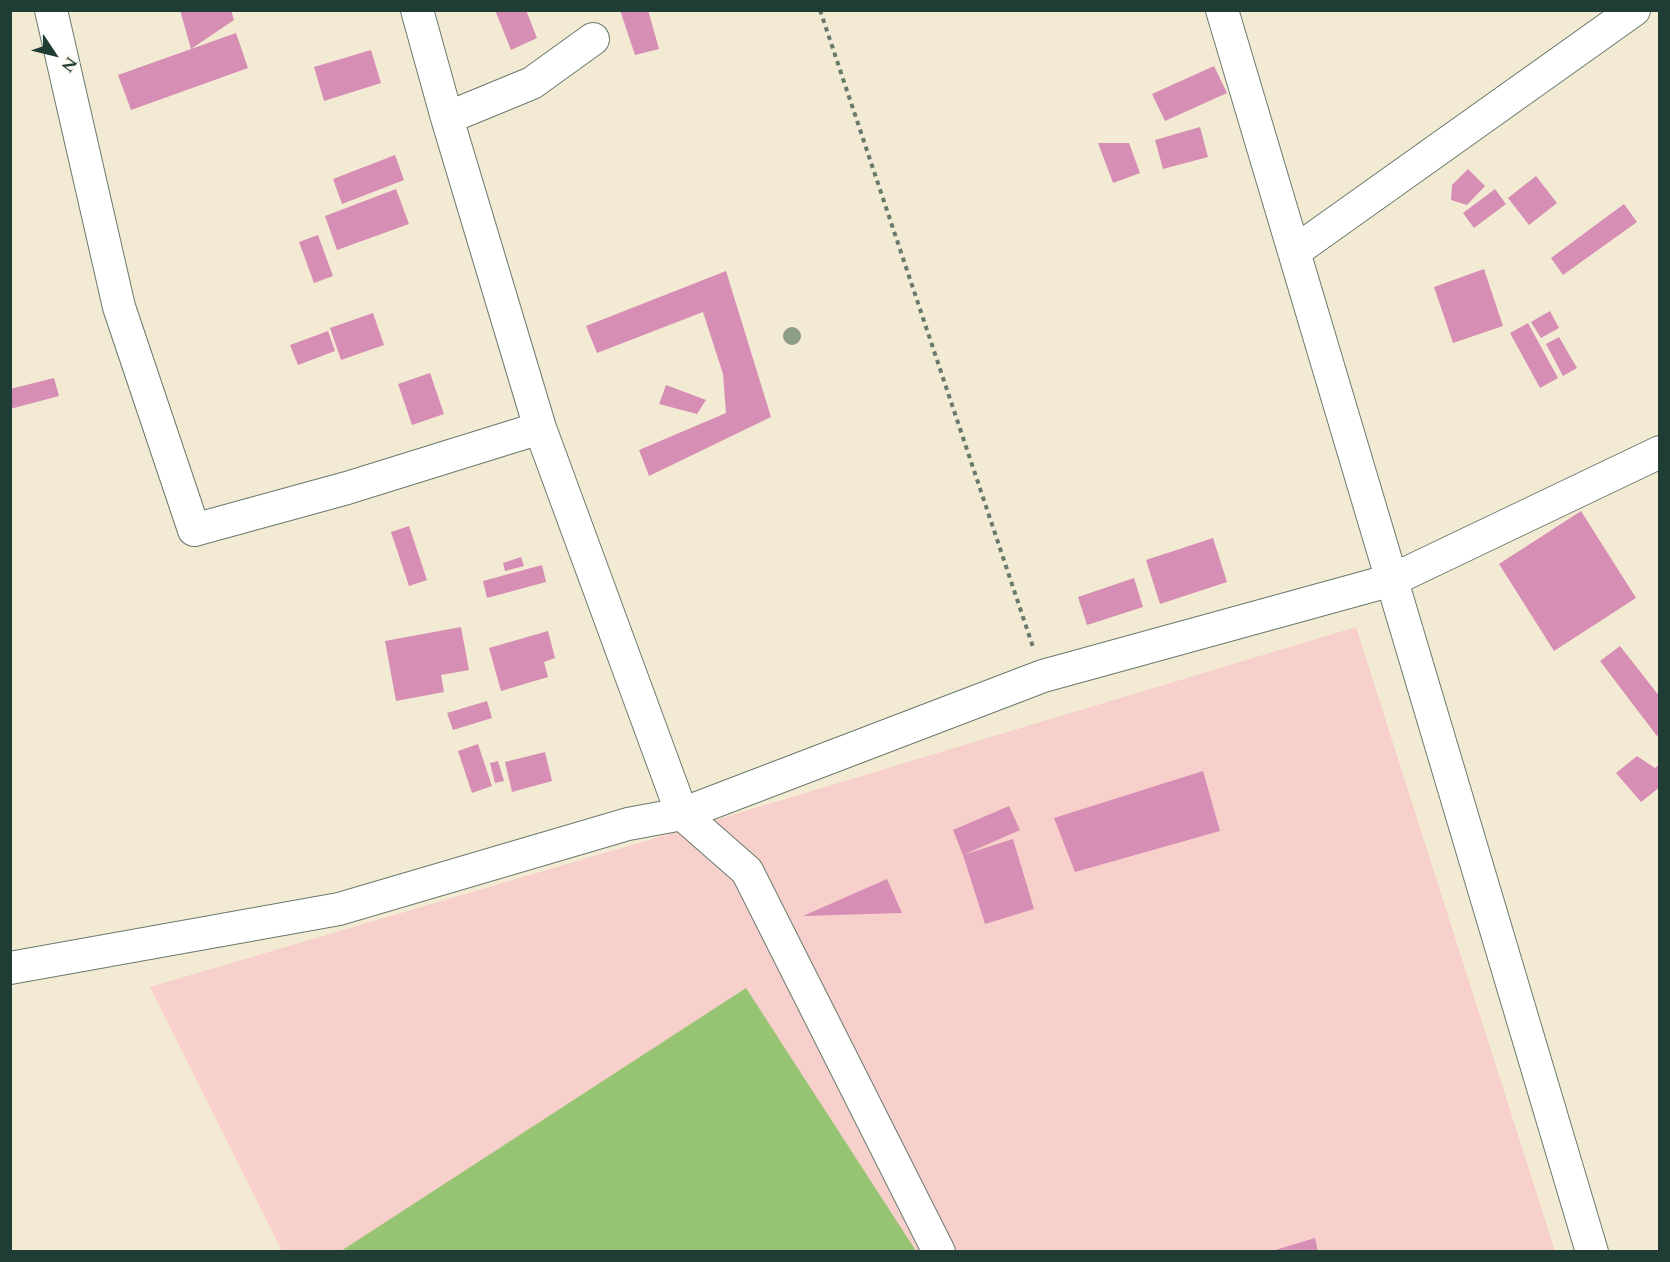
<!DOCTYPE html>
<html>
<head>
<meta charset="utf-8">
<style>
	body { margin:0 }
	#map { position:relative; width:1670px; height:1262px; overflow:hidden; background:#f3ead3; font-family:Cardo,serif }
	canvas { display:block }
	.frame { position:absolute; inset:0; border:12px solid #1f3d34; pointer-events:none }
	.north { position:absolute; left:24px; top:24px; width:60px; height:60px; -webkit-text-stroke:4px #fbf7ec; paint-order:stroke; rotate:125deg; font-size:16px; font-weight:700; line-height:24px; text-align:center; color:#1f3d34 }
	.north::after { content:''; display:block; margin:auto; width:21px; height:27px; background:#1f3d34; clip-path:polygon(50% 0,100% 100%,50% 72%,0 100%) }
</style>
</head>
<body>
<div id="map">
<canvas width="1670" height="1262"></canvas>
<div class="frame"></div>
<div class="north">N</div>
</div>
<script>
const ctx = document.querySelector('canvas').getContext('2d');
ctx.lineJoin = 'round';
function paint(path, color) {
  ctx.fillStyle = color;
  ctx.fill(path, 'evenodd');
}
function shape(rows) {
  const path = new Path2D();
  for (const r of rows) {
    path.moveTo(r[0], r[1]);
    for (let i = 2; i < r.length; i += 2) path.lineTo(r[i], r[i + 1]);
  }
  return path;
}
function trace(path, color, width, dash) {
  ctx.strokeStyle = color;
  ctx.lineWidth = width;
  ctx.lineCap = dash ? 'butt' : 'round';
  ctx.setLineDash(dash || []);
  ctx.stroke(path);
}
paint(shape([
	[1356,627,1555,1251,282,1251,150,987,669,834]
]), '#f7d0cb');
paint(shape([
	[746,988,916,1251,341,1251]
]), '#97c473');
paint(shape([
	[180,10,231,10,234,20,191,49,236,33,248,68,131,110,118,75,191,49],
	[495,10,526,10,537,38,511,50],
	[620,10,648,10,659,49,635,55],
	[371,50,381,83,324,101,314,67],
	[1214,66,1227,93,1165,121,1152,94],
	[1200,127,1208,157,1163,169,1155,140],
	[1098,143,1129,143,1140,173,1113,183],
	[395,155,404,180,342,204,333,179],
	[1468,169,1485,186,1467,205,1451,200,1452,185],
	[1536,176,1557,203,1529,225,1508,198],
	[396,189,409,224,337,250,325,216],
	[1495,189,1506,204,1474,228,1463,213],
	[1624,204,1637,222,1563,275,1551,258],
	[318,235,333,276,314,283,299,242],
	[1484,269,1503,326,1453,343,1434,287],
	[726,271,771,417,649,476,639,450,726,413,723,374,703,312,597,353,586,326],
	[1550,311,1559,328,1541,338,1531,322],
	[373,313,384,345,341,360,330,328],
	[1528,323,1558,378,1540,388,1510,333],
	[328,331,335,351,298,365,290,345],
	[1559,337,1577,368,1563,376,1546,344],
	[430,373,444,414,412,425,398,384],
	[54,378,59,396,10,409,10,389],
	[666,385,706,400,697,414,659,404],
	[1581,511,1636,598,1554,651,1499,564],
	[409,526,427,580,409,586,391,532],
	[1213,538,1227,582,1160,604,1146,560],
	[521,557,524,566,505,571,503,563],
	[542,565,546,582,487,598,483,581],
	[1134,578,1143,607,1087,625,1078,597],
	[461,627,469,670,441,675,444,692,396,701,385,641],
	[548,631,555,658,544,662,548,677,501,691,489,648],
	[1620,646,1660,697,1660,735,1657,736,1600,661],
	[487,701,492,718,453,730,447,713],
	[478,744,492,786,472,793,458,751],
	[545,752,552,781,512,792,505,762],
	[1637,756,1655,768,1660,764,1660,787,1641,802,1616,773],
	[498,761,504,781,495,783,490,763],
	[1203,771,1220,831,1075,872,1054,818],
	[1009,806,1020,830,963,855,1013,839,1034,909,985,924,963,855,953,830],
	[887,879,902,913,803,916],
	[1315,1238,1318,1252,1272,1252,1272,1251]
]), '#d78eb4');
const minor = shape([
	[51,10,119,307,194,530,347,488,540,428],
	[417,10,447,118,540,428,682,814,747,871,939,1252],
	[1222,10,1592,1252],
	[447,118,532,83,593,39],
	[1294,252,1634,10],
	[10,968,339,909,628,824,682,814,1043,676,1392,580,1660,452]
]);
trace(minor, '#697a6c', 34);
trace(shape([
	[820,10,1033,647]
]), '#697a6c', 4, [4.5, 4.5]);
trace(minor, '#fff', 32);
ctx.fillStyle = '#8f9e84';
for (const [x, y] of [
	[792,336]
]) {
  ctx.beginPath();
  ctx.arc(x, y, 9, 0, 2 * Math.PI);
  ctx.fill();
}
</script>
</body>
</html>
